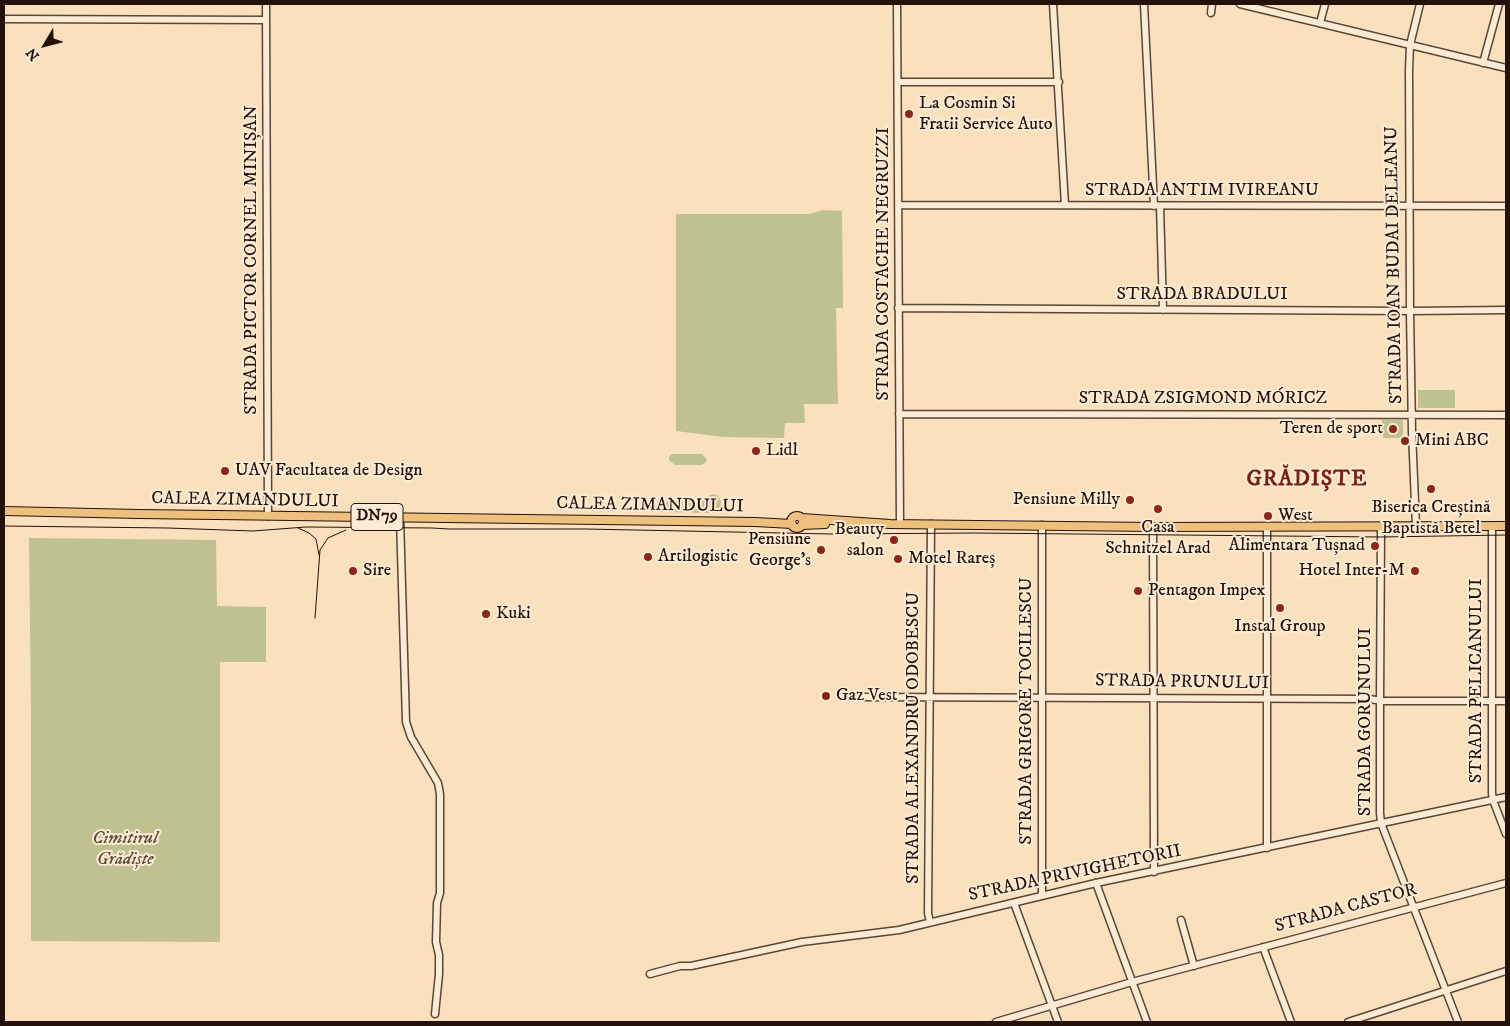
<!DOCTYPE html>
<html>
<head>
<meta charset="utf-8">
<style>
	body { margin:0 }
	#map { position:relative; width:1510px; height:1026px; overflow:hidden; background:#fae0bd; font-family:"IM FELL DW Pica",serif }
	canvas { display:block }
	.frame { position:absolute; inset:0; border:5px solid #24110a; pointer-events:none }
	.north { position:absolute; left:20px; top:20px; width:50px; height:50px; -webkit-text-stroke:4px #fcebd4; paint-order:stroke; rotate:233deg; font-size:14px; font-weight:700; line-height:20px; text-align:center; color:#24110a }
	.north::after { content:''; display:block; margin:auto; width:18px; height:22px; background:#24110a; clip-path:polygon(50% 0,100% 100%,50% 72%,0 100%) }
</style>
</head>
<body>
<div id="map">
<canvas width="1510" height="1026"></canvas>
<div class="frame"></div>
<div class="north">N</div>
</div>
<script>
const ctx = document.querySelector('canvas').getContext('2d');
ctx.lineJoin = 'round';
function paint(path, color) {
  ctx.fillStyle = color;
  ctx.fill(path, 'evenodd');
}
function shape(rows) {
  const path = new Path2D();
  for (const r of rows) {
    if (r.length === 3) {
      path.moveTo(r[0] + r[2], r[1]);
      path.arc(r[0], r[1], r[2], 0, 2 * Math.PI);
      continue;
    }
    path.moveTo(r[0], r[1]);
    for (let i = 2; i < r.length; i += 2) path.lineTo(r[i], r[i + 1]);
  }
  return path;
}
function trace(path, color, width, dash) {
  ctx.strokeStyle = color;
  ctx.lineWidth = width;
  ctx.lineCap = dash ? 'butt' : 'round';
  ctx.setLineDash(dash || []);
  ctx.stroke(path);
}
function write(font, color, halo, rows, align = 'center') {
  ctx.font = font + ' "IM FELL DW Pica",serif';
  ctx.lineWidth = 4;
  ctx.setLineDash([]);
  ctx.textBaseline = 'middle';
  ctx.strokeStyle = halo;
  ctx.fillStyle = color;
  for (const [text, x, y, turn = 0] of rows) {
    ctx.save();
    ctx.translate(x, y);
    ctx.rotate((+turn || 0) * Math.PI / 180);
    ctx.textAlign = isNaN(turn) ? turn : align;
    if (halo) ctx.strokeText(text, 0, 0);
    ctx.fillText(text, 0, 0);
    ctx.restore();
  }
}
paint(shape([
	[823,210,842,211,843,308,836,308,838,404,804,404,805,423,785,423,784,438,723,437,676,431,676,214,809,214],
	[1418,390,1455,390,1455,408,1418,408],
	[1382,420,1403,420,1403,438,1383,438],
	[672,454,702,454,707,459,706,462,702,465,675,465,669,460,669,457],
	[714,494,718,496,721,501,721,507,717,513,658,512,657,510,657,503,659,502,699,502,710,495],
	[29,538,216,540,217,606,266,607,266,662,220,662,220,942,31,941,31,716]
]), '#bfc290');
const minor = shape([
	[266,4,268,516],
	[897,4,900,524],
	[1053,4,1065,205],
	[1144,4,1154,206],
	[1240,4,1506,68],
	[1211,13,1212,4],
	[4,19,266,20],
	[1320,23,1325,4],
	[1483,63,1499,4],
	[898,82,1059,82],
	[898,205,1506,206],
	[1160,206,1163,310],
	[898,308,1410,311,1506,310],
	[899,414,1506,415],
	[400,518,406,722,411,737,438,783,440,794,440,893,437,903,436,942,439,955,439,974,435,1014],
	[1416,526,1412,432,1410,311,1409,70,1410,45,1420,4],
	[1492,526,1492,793,1493,800,1506,834],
	[1153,527,1154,872],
	[1381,527,1380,701,1380,813,1381,823,1458,1022],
	[858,697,1369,699,1383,701,1506,701],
	[1267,848,1267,527],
	[1096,883,1147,1022],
	[1042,896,1042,525],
	[1014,903,1058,1022],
	[1181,920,1194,966],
	[930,922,928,913,931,524],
	[1263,947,1291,1022],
	[650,974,680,966,691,966,802,942,899,930,1096,883,1506,797],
	[996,1022,1132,982,1506,883],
	[1348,1022,1506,971]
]);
const major = shape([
	[4,511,139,514,755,522,792,524],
	[797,522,6],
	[802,518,890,524,1153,527,1506,526],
	[802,525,825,524]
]);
trace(minor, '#5a4537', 9);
trace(major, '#24110a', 10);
trace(minor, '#fcebd4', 6);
trace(major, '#edc07e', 8);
trace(shape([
	[4,526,168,528,253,531,306,527,432,528,449,529,585,529,832,534,975,533,1381,537,1506,535],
	[298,528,309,533,316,539,319,555],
	[315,618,320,550,328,538,346,530]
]), '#24110a', 1);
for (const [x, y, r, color] of [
	[909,114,5,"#8f2418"],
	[1393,429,5,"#8f2418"],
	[1405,441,5,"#8f2418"],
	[756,451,5,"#8f2418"],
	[225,471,5,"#8f2418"],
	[1431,489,5,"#8f2418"],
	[1130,500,5,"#8f2418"],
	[1158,509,5,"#8f2418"],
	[1268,516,5,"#8f2418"],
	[894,540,5,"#8f2418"],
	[1375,546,5,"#8f2418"],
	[821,550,5,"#8f2418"],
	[648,557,5,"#8f2418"],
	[898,559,5,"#8f2418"],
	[353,571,5,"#8f2418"],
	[1415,571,5,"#8f2418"],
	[1138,591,5,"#8f2418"],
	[1280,608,5,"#8f2418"],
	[486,614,5,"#8f2418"],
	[826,696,5,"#8f2418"]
]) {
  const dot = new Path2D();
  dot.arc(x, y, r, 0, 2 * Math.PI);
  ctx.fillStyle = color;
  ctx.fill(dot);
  trace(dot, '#fcebd4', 2);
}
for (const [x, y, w] of [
	[377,517,52]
]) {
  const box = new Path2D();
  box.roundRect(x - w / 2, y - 13.5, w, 27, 4);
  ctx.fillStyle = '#fcebd4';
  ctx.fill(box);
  trace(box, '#24110a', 1);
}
write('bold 16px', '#24110a', null, [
	["DN79",377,517]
]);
write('18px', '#24110a', '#fcebd4', [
	["La Cosmin Si",919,104],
	["Fratii Service Auto",919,125],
	["Teren de sport",1383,429,"right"],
	["Mini ABC",1415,441],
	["Lidl",766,451],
	["UAV Facultatea de Design",235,471],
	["Pensiune Milly",1120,500,"right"],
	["Biserica Creștină",1431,508,"center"],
	["Baptistă Betel",1431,529,"center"],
	["West",1278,516],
	["Casa",1158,528,"center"],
	["Schnitzel Arad",1158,549,"center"],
	["Beauty",884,530,"right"],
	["salon",884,551,"right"],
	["Pensiune",811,540,"right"],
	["George's",811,561,"right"],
	["Alimentara Tușnad",1365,546,"right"],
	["Artilogistic",658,557],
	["Motel Rareș",908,559],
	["Sire",363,571],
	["Hotel Inter-M",1405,571,"right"],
	["Pentagon Impex",1148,591],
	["Kuki",496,614],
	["Instal Group",1280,627,"center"],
	["Gaz Vest",836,696]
], 'left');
write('18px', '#24110a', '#fcebd4', [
	["STRADA ANTIM IVIREANU",1202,191],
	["STRADA PICTOR CORNEL MINIȘAN",252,260,-90],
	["STRADA COSTACHE NEGRUZZI",884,264,-90],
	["STRADA IOAN BUDAI DELEANU",1395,265,-91],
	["STRADA BRADULUI",1202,295],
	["STRADA ZSIGMOND MÓRICZ",1203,399],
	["CALEA ZIMANDULUI",245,501,1],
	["CALEA ZIMANDULUI",650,506,1],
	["STRADA PELICANULUI",1477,681,-90],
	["STRADA PRUNULUI",1182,683,1],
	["STRADA GRIGORE TOCILESCU",1027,711,-90],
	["STRADA GORUNULUI",1366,722,-90],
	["STRADA ALEXANDRU ODOBESCU",914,738,-90],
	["STRADA PRIVIGHETORII",1075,874,-12],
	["STRADA CASTOR",1346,909,-15]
]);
write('italic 18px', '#5a4f39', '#fcebd4', [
	["Cimitirul",125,839],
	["Grădiște",125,860]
]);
ctx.letterSpacing = '1px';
write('bold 22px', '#7a1f14', '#fcebd4', [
	["GRĂDIȘTE",1307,480]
]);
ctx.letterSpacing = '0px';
</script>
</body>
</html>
